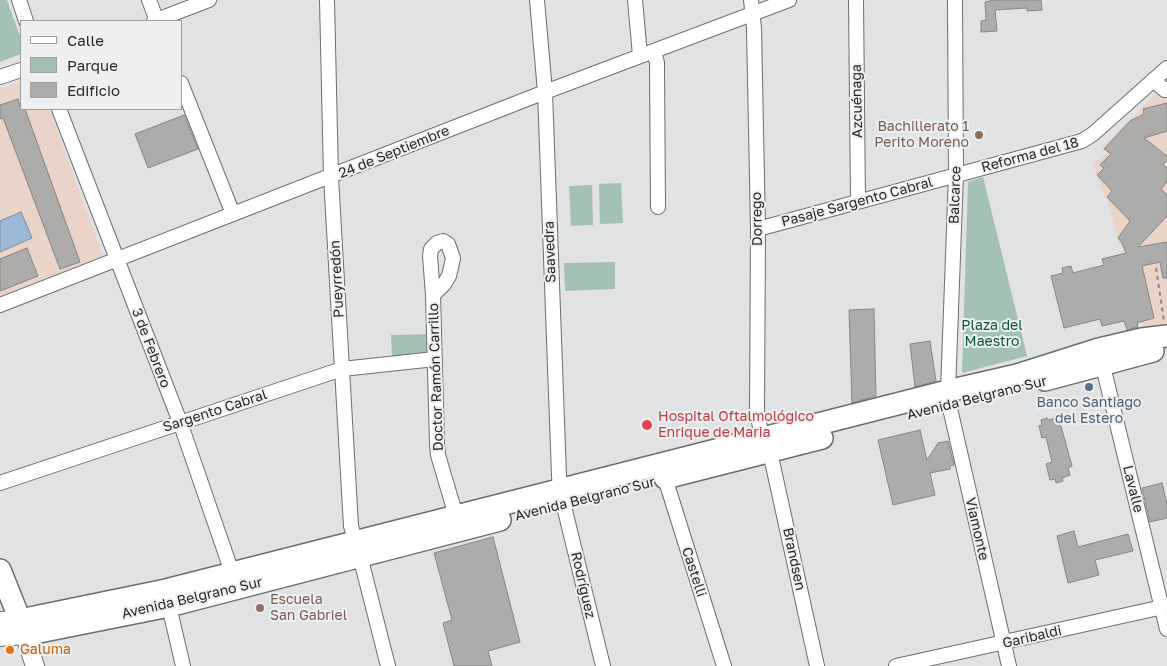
<!DOCTYPE html>
<html>
<head>
<meta charset="utf-8">
<style>
	body { margin:0 }
	#map { position:relative; width:1167px; height:666px; overflow:hidden; background:#e1e2e3; font-family:"Golos Text",sans-serif }
	canvas { display:block }
	.legend { position:absolute; left:20px; top:20px; width:162px; height:90px; box-sizing:border-box; background:#eeeff0; border:1px solid #9f9fa0; margin:0; padding:6px 9px; list-style:none; font-size:15px; color:#282829 }
	.legend li { display:flex; align-items:center; gap:10px; height:25px }
	.legend b { width:25px; border:1px solid #9f9fa0 }
</style>
</head>
<body>
<div id="map">
<canvas width="1167" height="666"></canvas>
<ul class="legend">
<li><b style="height:6px;background:#fff"></b>Calle</li>
<li><b style="height:14px;background:#a3c2b3"></b>Parque</li>
<li><b style="height:14px;background:#adacaa"></b>Edificio</li>
</ul>
</div>
<script>
const ctx = document.querySelector('canvas').getContext('2d');
ctx.lineJoin = 'round';
function paint(path, color) {
  ctx.fillStyle = color;
  ctx.fill(path, 'evenodd');
}
function shape(rows) {
  const path = new Path2D();
  for (const r of rows) {
    path.moveTo(r[0], r[1]);
    for (let i = 2; i < r.length; i += 2) path.lineTo(r[i], r[i + 1]);
  }
  return path;
}
function trace(path, color, width, dash) {
  ctx.strokeStyle = color;
  ctx.lineWidth = width;
  ctx.lineCap = dash ? 'butt' : 'round';
  ctx.setLineDash(dash || []);
  ctx.stroke(path);
}
function write(font, color, halo, rows, align = 'center') {
  ctx.font = font + ' "Golos Text",sans-serif';
  ctx.lineWidth = 4;
  ctx.setLineDash([]);
  ctx.textBaseline = 'middle';
  ctx.strokeStyle = halo;
  ctx.fillStyle = color;
  for (const [text, x, y, turn = 0] of rows) {
    ctx.save();
    ctx.translate(x, y);
    ctx.rotate((+turn || 0) * Math.PI / 180);
    ctx.textAlign = isNaN(turn) ? turn : align;
    if (halo) ctx.strokeText(text, 0, 0);
    ctx.fillText(text, 0, 0);
    ctx.restore();
  }
}
paint(shape([
	[21,81,21,109,49,109,104,258,0,297,0,89],
	[1167,83,1167,325,1143,328,1124,248,1120,247,1107,199,1105,198,1093,164,1107,152,1102,147]
]), '#ead3c7');
paint(shape([
	[0,0,7,0,21,39,21,54,0,62],
	[983,177,1027,356,962,373,968,182],
	[621,183,623,223,600,224,599,184],
	[592,185,593,225,571,226,569,186],
	[615,262,615,289,565,291,564,263],
	[430,334,430,357,392,358,391,335]
]), '#a3c2b3');
const water = shape([
	[21,212,32,238,0,252,0,221,21,212]
]);
paint(water, '#9bb8d7');
trace(water, '#788da3', 1);
const building = shape([
	[994,0,1041,0,1042,10,1027,11,1027,8,995,10,997,31,981,32,981,21,986,20,985,2,994,0],
	[18,99,21,109,25,109,80,262,60,269,3,118,0,119,0,105,18,99],
	[1167,103,1167,131,1144,138,1167,156,1167,160,1163,165,1167,168,1167,182,1161,189,1167,195,1167,216,1138,247,1167,242,1167,278,1163,278,1160,262,1142,266,1154,318,1137,323,1138,327,1127,330,1124,321,1102,326,1100,319,1064,328,1051,276,1063,273,1062,268,1071,266,1073,273,1104,265,1102,259,1126,253,1122,243,1118,238,1130,221,1107,197,1112,191,1097,175,1104,168,1100,165,1111,154,1104,149,1130,121,1144,114,1143,109,1167,103],
	[184,115,198,149,148,168,135,134,184,115],
	[27,248,38,276,0,291,0,259,27,248],
	[874,309,876,396,852,403,849,310,874,309],
	[930,341,936,381,915,387,910,344,930,341],
	[1047,418,1048,420,1057,418,1059,426,1061,426,1072,466,1068,468,1070,475,1062,478,1063,481,1056,483,1055,479,1050,480,1046,464,1052,462,1046,437,1042,438,1039,426,1042,425,1041,420,1047,418],
	[920,430,927,460,938,443,948,441,954,465,950,466,950,469,930,473,935,495,893,505,878,440,920,430],
	[1162,483,1167,504,1167,518,1150,522,1142,488,1162,483],
	[1074,531,1078,547,1128,534,1133,551,1095,560,1099,575,1068,583,1057,536,1074,531],
	[493,537,520,642,488,651,492,666,454,666,443,623,452,620,434,553,493,537]
]);
paint(building, '#adacaa');
trace(building, '#878685', 1);
const minor = shape([
	[19,0,26,21],
	[149,0,157,21],
	[327,0,331,177,351,526,360,556,388,666],
	[537,0,545,92,559,476,560,490,603,666],
	[635,0,640,56],
	[751,0,754,28,758,229,757,411,762,438],
	[856,0,858,201],
	[955,0,956,175,948,391,949,404,1009,666],
	[154,21,209,0],
	[654,51,657,63,658,207],
	[0,77,21,70],
	[1153,80,1165,90,1167,89],
	[181,83,233,214],
	[59,109,180,422,235,581],
	[758,229,1082,141,1093,134,1167,68],
	[433,295,444,284,449,276,452,263,453,258,448,244,443,241,437,243,431,249,430,256,433,295,437,444,438,455,456,516],
	[0,305,545,92,789,0],
	[1101,358,1167,629],
	[770,452,817,666],
	[665,478,724,666],
	[0,483,342,369,435,359],
	[169,606,183,666],
	[896,666,1167,606]
]);
const major = shape([
	[0,621,20,620,35,666],
	[0,637,24,635]
]);
const highway = shape([
	[1045,380,1153,351],
	[665,478,822,438],
	[0,570,20,620,166,590,948,391,1017,375,1099,349,1142,339,1167,336],
	[24,635,169,606,500,520]
]);
trace(minor, '#6c6d6e', 16);
trace(major, '#6c6d6e', 20);
trace(highway, '#6c6d6e', 24);
trace(shape([
	[1156,268,1164,321]
]), '#868788', 2, [4, 4]);
trace(minor, '#fff', 14);
trace(major, '#fff', 18);
trace(highway, '#fff', 21);
for (const [x, y, r, color] of [
	[979,135,5,"#8d6e63"],
	[1089,387,5,"#5c6f8a"],
	[647,425,6,"#e0444e"],
	[260,608,5,"#8d6e63"],
	[10,650,5,"#e8710a"]
]) {
  const dot = new Path2D();
  dot.arc(x, y, r, 0, 2 * Math.PI);
  ctx.fillStyle = color;
  ctx.fill(dot);
  trace(dot, '#eeeff0', 2);
}
write('14px', '#282829', '#eeeff0', [
	["Azcuénaga",857,101,-91],
	["24 de Septiembre",394,152,-22],
	["Reforma del 18",1030,155,-15],
	["Balcarce",955,195,-88],
	["Pasaje Sargento Cabral",857,202,-15],
	["Dorrego",757,219,-91],
	["Saavedra",550,252,-92],
	["Pueyrredón",337,279,-93],
	["3 de Febrero",151,348,69],
	["Doctor Ramón Carrillo",436,377,-92],
	["Avenida Belgrano Sur",977,398,-14],
	["Sargento Cabral",215,411,-18],
	["Lavalle",1133,489,76],
	["Avenida Belgrano Sur",585,499,-14],
	["Viamonte",977,529,77],
	["Brandsen",794,559,78],
	["Castelli",694,572,72],
	["Rodríguez",583,585,77],
	["Avenida Belgrano Sur",192,598,-13],
	["Garibaldi",1032,637,-13]
]);
write('14px', '#785e54', '#eeeff0', [
	["Bachillerato 1",969,127],
	["Perito Moreno",969,143],
	["Escuela",270,600,"left"],
	["San Gabriel",270,616,"left"]
], 'right');
write('14px', '#04573c', '#eeeff0', [
	["Plaza del",992,326],
	["Maestro",992,342]
]);
write('14px', '#4e5e75', '#eeeff0', [
	["Banco Santiago",1089,403],
	["del Estero",1089,419]
]);
write('14px', '#be3a42', '#eeeff0', [
	["Hospital Oftalmológico",658,417],
	["Enrique de Maria",658,433]
], 'left');
write('14px', '#c56008', '#eeeff0', [
	["Galuma",20,650]
], 'left');
</script>
</body>
</html>
